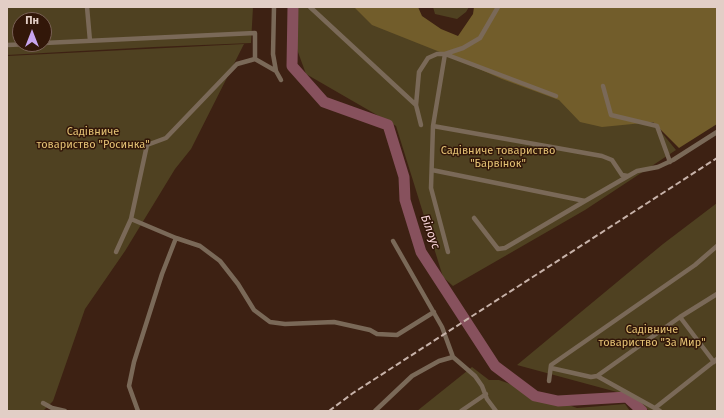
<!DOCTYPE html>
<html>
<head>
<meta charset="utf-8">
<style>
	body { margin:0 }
	#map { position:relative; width:724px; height:418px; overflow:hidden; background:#3d2113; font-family:"Fira Sans",sans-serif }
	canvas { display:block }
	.frame { position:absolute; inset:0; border:8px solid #e2cec6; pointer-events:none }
	.north { position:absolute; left:12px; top:12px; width:40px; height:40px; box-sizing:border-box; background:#321709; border:1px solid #786055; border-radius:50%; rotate:0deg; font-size:11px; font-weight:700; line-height:16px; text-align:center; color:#e2cec6 }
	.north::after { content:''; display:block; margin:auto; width:14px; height:18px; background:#c8a5ef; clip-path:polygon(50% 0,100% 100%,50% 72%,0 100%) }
</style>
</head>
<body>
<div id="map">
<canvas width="724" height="418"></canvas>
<div class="frame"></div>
<div class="north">Пн</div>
</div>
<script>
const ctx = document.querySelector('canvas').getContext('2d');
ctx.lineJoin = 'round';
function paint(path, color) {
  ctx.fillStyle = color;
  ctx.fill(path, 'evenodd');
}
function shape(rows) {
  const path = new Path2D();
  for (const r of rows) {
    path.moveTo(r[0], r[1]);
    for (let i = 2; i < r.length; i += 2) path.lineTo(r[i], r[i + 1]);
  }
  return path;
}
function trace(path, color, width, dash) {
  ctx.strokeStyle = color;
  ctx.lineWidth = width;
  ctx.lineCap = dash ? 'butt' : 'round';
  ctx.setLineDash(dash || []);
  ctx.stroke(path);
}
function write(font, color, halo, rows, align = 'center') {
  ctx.font = font + ' "Fira Sans",sans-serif';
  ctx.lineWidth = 3;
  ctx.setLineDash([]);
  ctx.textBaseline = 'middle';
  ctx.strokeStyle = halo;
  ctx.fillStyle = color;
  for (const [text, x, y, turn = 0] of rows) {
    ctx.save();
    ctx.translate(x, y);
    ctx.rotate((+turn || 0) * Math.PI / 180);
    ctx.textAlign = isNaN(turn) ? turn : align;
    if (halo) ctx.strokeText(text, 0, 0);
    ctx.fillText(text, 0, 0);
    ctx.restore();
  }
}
paint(shape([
	[7,7,253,7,251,43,154,47,7,55],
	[20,20,44,20,44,44,20,44],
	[295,7,354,7,653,122,676,150,585,210,453,286,443,277,396,126,306,74,291,33],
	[433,7,469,7,466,12,457,19,435,14],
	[244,44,191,149,175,169,125,251,85,309,53,401,43,411,7,411,7,56],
	[717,203,717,411,650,411,628,395,517,365,663,244],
	[472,367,489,380,499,380,577,408,625,404,630,411,417,411]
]), '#4f4121');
paint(shape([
	[354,7,418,7,422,16,441,29,458,36,473,14,474,7,717,7,717,124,679,148,653,122,602,127,580,122,559,100,502,79,445,54,372,25]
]), '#725d2b');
trace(shape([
	[293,7,292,66,324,102,388,125,404,177,405,200,421,252,495,366,535,396,558,401,627,397,642,411]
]), '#87515d', 11);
trace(shape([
	[87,7,90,41],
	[274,7,273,54,276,71,281,80],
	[310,7,416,105],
	[44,43,255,33,255,59,276,71],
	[7,45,31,44],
	[445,54,433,126,431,188,448,252],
	[445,54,556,96],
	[603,86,611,115,657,126,670,162],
	[421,125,416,105,419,72,428,58,437,54,445,54,463,48,480,38,498,7],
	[433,126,602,156,612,160,622,175,628,176],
	[432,170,585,201,637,171,658,167,673,160,717,132],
	[474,218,498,249,505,248,585,201],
	[131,219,176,238,200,246,220,261,238,284,254,310,270,322,285,324,334,322,370,330,377,334,397,335,434,312],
	[393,241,442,327,453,357,475,376,482,386,487,399,496,411],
	[116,252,131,219,147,145,166,138,237,64,255,59],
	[680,317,714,362],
	[551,368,591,377,597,376,680,317,717,294],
	[597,376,660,411],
	[549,381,551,365,695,265,717,246],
	[43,403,52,408,65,411],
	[655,408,717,359],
	[138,411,129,386,134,362,162,274,176,238],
	[375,411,412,376,439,361,453,357],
	[461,411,486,394]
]), '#7a6958', 4.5);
trace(shape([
	[329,411,353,393,717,158]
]), '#c7b2a9', 2, [6, 3]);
write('11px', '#e3c174', '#321709', [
	["Садівниче",93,132],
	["товариство \"Росинка\"",93,145],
	["Садівниче товариство",498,151],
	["\"Барвінок\"",498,164],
	["Садівниче",652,330],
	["товариство \"За Мир\"",652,343]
]);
write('italic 12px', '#fdd9df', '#321709', [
	["Білоус",430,232,70]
]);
</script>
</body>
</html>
